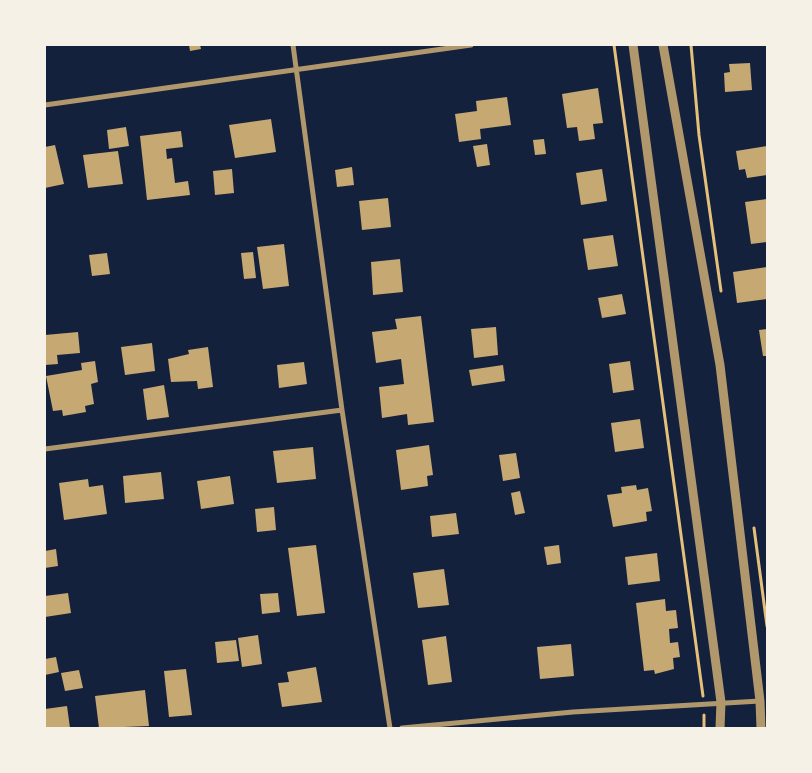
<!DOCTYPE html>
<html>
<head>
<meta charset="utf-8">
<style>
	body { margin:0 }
	#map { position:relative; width:812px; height:773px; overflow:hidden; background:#14213d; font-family:"DM Sans",sans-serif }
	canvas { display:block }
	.frame { position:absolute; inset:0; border:46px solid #f6f1e7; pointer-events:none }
</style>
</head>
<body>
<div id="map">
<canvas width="812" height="773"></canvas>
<div class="frame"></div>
</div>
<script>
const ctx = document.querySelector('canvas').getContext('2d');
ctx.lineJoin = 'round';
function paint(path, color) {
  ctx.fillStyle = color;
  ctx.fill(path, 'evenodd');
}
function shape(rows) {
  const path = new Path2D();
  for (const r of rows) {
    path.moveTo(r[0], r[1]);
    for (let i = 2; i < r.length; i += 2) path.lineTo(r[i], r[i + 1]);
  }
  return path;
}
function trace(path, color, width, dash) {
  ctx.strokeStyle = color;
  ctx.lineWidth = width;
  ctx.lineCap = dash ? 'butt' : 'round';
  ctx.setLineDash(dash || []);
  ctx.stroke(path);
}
paint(shape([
	[189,45,200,45,201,49,190,51],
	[750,63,752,90,725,92,724,73,730,72,729,64],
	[598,88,603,123,593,124,595,139,579,141,577,127,567,128,562,94],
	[507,97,511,125,480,129,481,139,459,142,455,114,477,111,476,101],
	[271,119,276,152,235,158,229,125],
	[126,127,129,146,109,149,107,130],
	[181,131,183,147,166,149,167,159,172,158,175,183,188,181,190,195,147,200,140,136],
	[544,139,546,154,535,155,533,140],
	[487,144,490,165,477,167,473,146],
	[55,145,64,184,45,188,45,147],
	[767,146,767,175,747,178,745,169,739,170,736,151],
	[118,151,123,184,88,188,83,155],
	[352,167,354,185,337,187,335,170],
	[232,169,234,193,215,195,213,171],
	[602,169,607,201,581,205,576,173],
	[388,198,391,227,362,230,359,201],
	[767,199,767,242,751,244,745,202],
	[613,235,618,266,588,270,583,239],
	[284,244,289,286,263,289,257,247],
	[253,252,256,278,244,279,241,253],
	[107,253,110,274,92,276,89,255],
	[400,259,403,292,373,295,371,262],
	[767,267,767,299,737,303,733,272],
	[622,294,626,314,602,318,598,298],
	[421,316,434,422,408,425,407,414,382,418,379,387,404,384,401,359,376,363,372,332,397,329,395,319],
	[496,327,498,355,474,358,471,329],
	[767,329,767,356,763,356,759,330],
	[78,332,80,353,57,355,58,364,45,365,45,335],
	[152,343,155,371,125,375,121,347],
	[208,347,213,387,198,389,197,381,171,382,168,359,189,354,188,350],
	[95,361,98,382,91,384,94,404,85,406,86,412,63,416,62,410,53,411,46,376,82,370,81,363],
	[630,361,634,390,613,393,609,364],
	[304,362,307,384,279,388,277,365],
	[503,365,505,381,472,386,469,370],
	[164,385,169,417,147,420,143,389],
	[640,419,644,448,615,452,611,423],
	[429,445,433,475,427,476,428,486,401,490,396,450],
	[313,447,316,479,277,483,273,451],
	[516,453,520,478,503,481,499,455],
	[161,472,164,499,125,503,123,476],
	[230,476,234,504,201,509,197,481],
	[88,479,89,487,103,485,107,514,64,520,59,483],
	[636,485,637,490,648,488,652,511,646,512,647,521,613,527,607,495,622,493,621,487],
	[520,491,525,513,515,515,511,493],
	[274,507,276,530,257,532,255,509],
	[456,513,459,534,432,537,430,516],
	[316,545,325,613,297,616,288,548],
	[559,545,561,563,547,565,544,547],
	[56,549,58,566,45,568,45,551],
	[657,553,660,581,628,585,625,557],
	[444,569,449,605,418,608,413,573],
	[68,593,71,613,45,617,45,596],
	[278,593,280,612,262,614,260,594],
	[665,599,666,611,676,610,678,628,669,629,670,643,678,642,680,657,673,658,674,669,655,674,654,670,644,671,636,603],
	[258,635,262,664,242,667,238,638],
	[446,636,452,682,428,685,422,640],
	[236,640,239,661,217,663,215,642],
	[571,644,574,676,540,679,537,647],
	[56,657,59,672,45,675,45,659],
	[316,667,322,702,282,707,278,683,289,682,287,672],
	[186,669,192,715,169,717,164,671],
	[79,670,83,688,65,691,61,673],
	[145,690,149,726,99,728,95,696],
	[67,706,70,728,45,728,45,709]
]), '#c6a872');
trace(shape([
	[614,45,703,696],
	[691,45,699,135,721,291],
	[754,528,767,626],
	[704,715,704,728]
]), '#e5c07b', 3);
trace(shape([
	[293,45,342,410,390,728],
	[45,105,471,45],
	[45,449,342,410],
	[402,728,573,712,760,701]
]), '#b1986c', 5);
trace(shape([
	[633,45,721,702,720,728],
	[663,45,720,365,760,701,761,728]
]), '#b1986c', 9);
</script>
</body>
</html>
